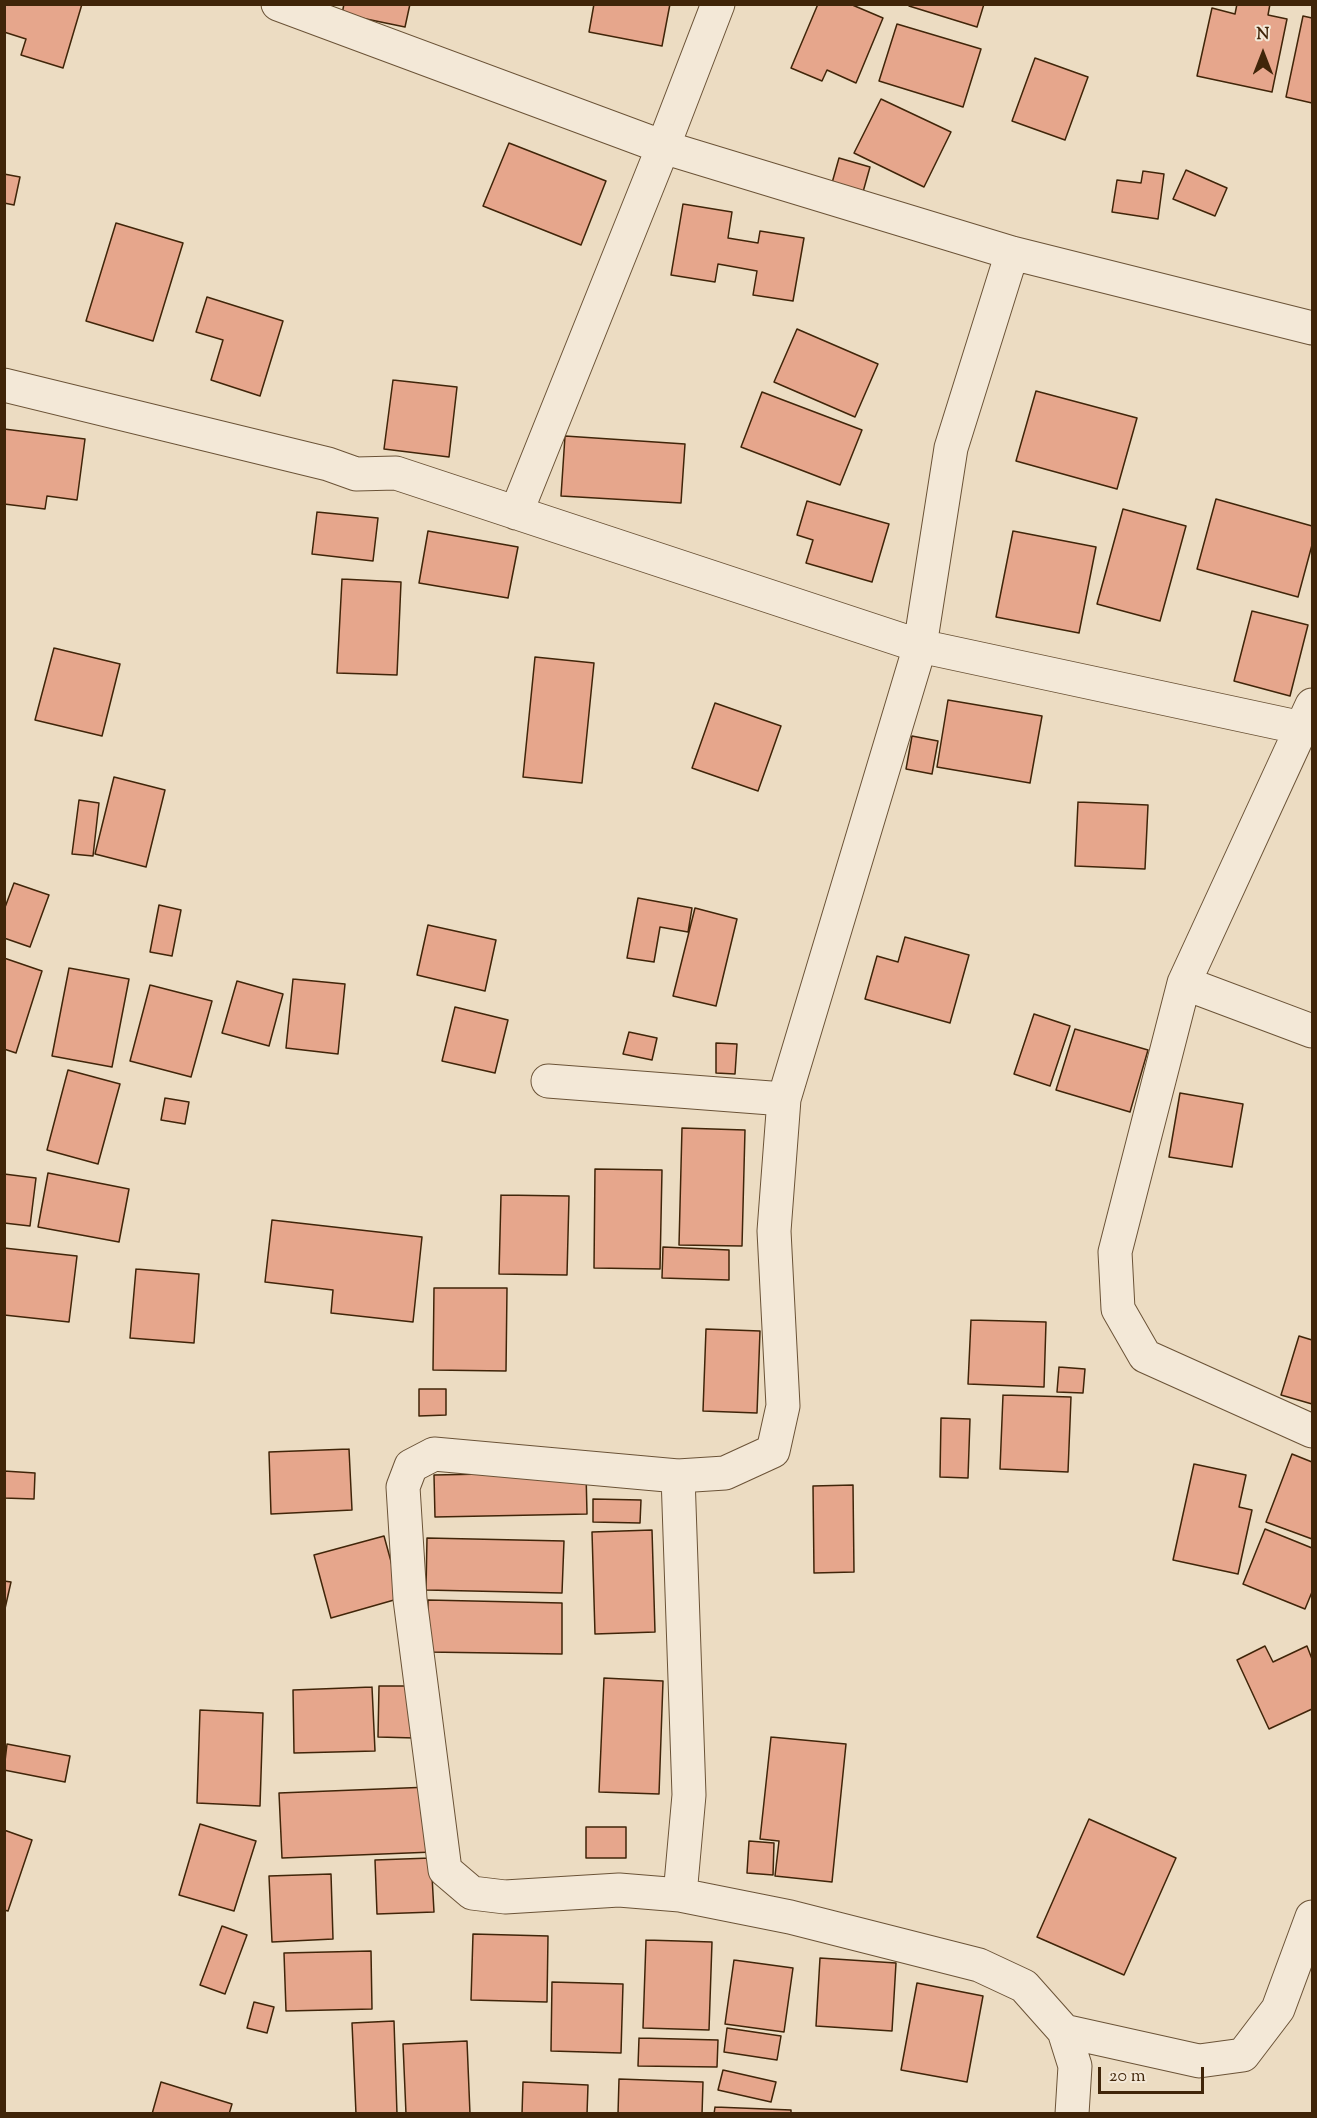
<!DOCTYPE html>
<html>
<head>
<meta charset="utf-8">
<style>
	body { margin:0 }
	#map { position:relative; width:1317px; height:2118px; overflow:hidden; background:#ecdcc2; font-family:"Sorts Mill Goudy",serif }
	canvas { display:block }
	.frame { position:absolute; inset:0; border:6px solid #402509; pointer-events:none }
	.north { position:absolute; left:1233px; top:24px; width:60px; height:60px; -webkit-text-stroke:4px #f3e8d7; paint-order:stroke; rotate:0deg; font-size:16px; font-weight:700; line-height:24px; text-align:center; color:#402509 }
	.north::after { content:''; display:block; margin:auto; width:21px; height:27px; background:#402509; clip-path:polygon(50% 0,100% 100%,50% 72%,0 100%) }
	.scale { position:absolute; left:1098px; top:2067px; width:106px; height:27px; box-sizing:border-box; border:3px solid #402509; border-top:0; padding-left:8px; font-size:18px; line-height:21px; white-space:nowrap; color:#402509; -webkit-text-stroke:4px #f3e8d7; paint-order:stroke }
</style>
</head>
<body>
<div id="map">
<canvas width="1317" height="2118"></canvas>
<div class="frame"></div>
<div class="north">N</div>
<div class="scale">20 m</div>
</div>
<script>
const ctx = document.querySelector('canvas').getContext('2d');
ctx.lineJoin = 'round';
function paint(path, color) {
  ctx.fillStyle = color;
  ctx.fill(path, 'evenodd');
}
function shape(rows) {
  const path = new Path2D();
  for (const r of rows) {
    path.moveTo(r[0], r[1]);
    for (let i = 2; i < r.length; i += 2) path.lineTo(r[i], r[i + 1]);
  }
  return path;
}
function trace(path, color, width, dash) {
  ctx.strokeStyle = color;
  ctx.lineWidth = width;
  ctx.lineCap = dash ? 'butt' : 'round';
  ctx.setLineDash(dash || []);
  ctx.stroke(path);
}
const building = shape([
	[4,4,82,4,63,68,21,55,26,39,4,32,4,4],
	[344,4,410,4,405,27,342,14,344,4],
	[594,4,670,4,662,46,589,32,594,4],
	[818,4,850,4,883,18,856,83,827,70,822,81,791,68,818,4],
	[910,4,984,4,977,27,909,6,910,4],
	[1237,4,1270,4,1268,15,1287,19,1272,92,1197,76,1212,8,1235,14,1237,4],
	[1303,16,1312,18,1312,103,1286,97,1303,16],
	[897,24,981,49,963,107,879,81,897,24],
	[1035,58,1088,77,1065,140,1012,121,1035,58],
	[881,99,951,132,924,187,854,153,881,99],
	[509,143,606,181,581,245,483,206,509,143],
	[839,158,870,167,863,192,832,183,839,158],
	[1186,170,1227,188,1215,216,1173,199,1186,170],
	[1143,171,1164,174,1158,219,1112,212,1117,180,1141,183,1143,171],
	[4,174,20,177,14,205,4,203,4,174],
	[683,204,732,212,728,238,758,243,760,231,804,238,793,301,753,295,757,271,718,264,715,282,671,275,683,204],
	[116,223,183,243,153,341,86,321,116,223],
	[207,297,283,321,260,396,211,380,223,340,196,332,207,297],
	[797,329,878,364,855,417,774,382,797,329],
	[393,380,457,387,449,457,384,449,393,380],
	[1036,391,1137,418,1117,489,1016,461,1036,391],
	[762,392,862,430,840,485,741,447,762,392],
	[4,429,85,439,77,500,47,496,45,509,4,504,4,429],
	[565,436,685,444,681,503,561,496,565,436],
	[1216,499,1312,526,1312,545,1298,597,1197,569,1216,499],
	[807,501,889,524,872,582,806,563,813,540,797,535,807,501],
	[1123,509,1186,526,1160,621,1097,604,1123,509],
	[317,512,378,518,373,561,312,554,317,512],
	[428,531,518,547,508,598,419,583,428,531],
	[1013,531,1096,547,1079,633,996,617,1013,531],
	[342,579,401,582,397,675,337,673,342,579],
	[1252,611,1308,625,1290,696,1234,681,1252,611],
	[54,648,120,664,102,736,35,720,54,648],
	[535,657,594,663,582,783,523,777,535,657],
	[948,700,1042,716,1030,783,937,767,948,700],
	[715,703,781,726,758,791,692,768,715,703],
	[912,736,938,741,932,774,906,769,912,736],
	[114,777,165,790,146,867,95,854,114,777],
	[79,800,99,803,93,856,72,854,79,800],
	[1078,802,1148,805,1145,869,1075,866,1078,802],
	[14,883,49,895,30,947,4,938,4,910,14,883],
	[638,898,692,908,688,932,660,927,654,962,627,958,638,898],
	[159,905,181,910,172,956,150,952,159,905],
	[695,908,737,919,716,1006,673,996,695,908],
	[428,925,496,940,485,991,417,975,428,925],
	[905,937,969,955,950,1023,865,999,877,956,898,962,905,937],
	[4,958,42,971,16,1053,4,1049,4,958],
	[69,968,129,979,112,1067,52,1056,69,968],
	[293,979,345,984,338,1054,286,1048,293,979],
	[237,981,283,994,269,1046,222,1033,237,981],
	[150,985,212,1001,191,1077,130,1061,150,985],
	[455,1007,508,1020,495,1073,442,1061,455,1007],
	[1034,1014,1070,1026,1050,1086,1014,1074,1034,1014],
	[1075,1029,1148,1050,1130,1112,1056,1090,1075,1029],
	[629,1032,657,1038,652,1060,623,1054,629,1032],
	[716,1043,737,1044,735,1074,716,1073,716,1043],
	[68,1070,120,1084,98,1164,47,1150,68,1070],
	[1180,1093,1243,1104,1232,1167,1169,1157,1180,1093],
	[165,1098,189,1102,185,1124,161,1120,165,1098],
	[682,1128,745,1130,742,1246,679,1245,682,1128],
	[595,1169,662,1170,660,1269,594,1268,595,1169],
	[48,1173,129,1189,119,1242,38,1227,48,1173],
	[4,1174,36,1178,30,1226,4,1223,4,1174],
	[501,1195,569,1196,567,1275,499,1274,501,1195],
	[272,1220,422,1237,413,1322,331,1313,333,1290,265,1282,272,1220],
	[663,1247,729,1250,729,1280,662,1278,663,1247],
	[4,1248,77,1256,69,1322,4,1315,4,1248],
	[136,1269,199,1274,194,1343,130,1338,136,1269],
	[434,1288,507,1288,506,1371,433,1370,434,1288],
	[971,1320,1046,1322,1044,1387,968,1384,971,1320],
	[706,1329,760,1331,757,1413,703,1411,706,1329],
	[1299,1336,1312,1340,1312,1404,1281,1395,1299,1336],
	[1059,1367,1085,1369,1083,1393,1057,1392,1059,1367],
	[419,1389,446,1389,446,1415,419,1416,419,1389],
	[1003,1395,1071,1397,1068,1472,1000,1469,1003,1395],
	[941,1418,970,1419,968,1478,940,1477,941,1418],
	[349,1449,352,1510,271,1514,269,1452,349,1449],
	[1292,1454,1312,1462,1312,1539,1266,1522,1292,1454],
	[1194,1464,1246,1475,1239,1507,1252,1510,1238,1574,1173,1560,1194,1464],
	[4,1471,35,1473,34,1499,4,1498,4,1471],
	[586,1472,587,1514,435,1517,434,1475,586,1472],
	[853,1485,854,1572,814,1573,813,1486,853,1485],
	[593,1499,641,1500,640,1523,593,1522,593,1499],
	[1265,1529,1312,1548,1312,1592,1305,1609,1243,1584,1265,1529],
	[652,1530,655,1632,595,1634,592,1532,652,1530],
	[384,1536,401,1598,331,1618,314,1555,384,1536],
	[427,1538,564,1541,562,1593,426,1590,427,1538],
	[4,1581,11,1582,4,1613,4,1581],
	[428,1600,562,1603,562,1654,427,1652,428,1600],
	[1265,1646,1273,1662,1307,1646,1312,1659,1312,1709,1269,1729,1237,1660,1265,1646],
	[604,1678,663,1681,659,1794,599,1792,604,1678],
	[379,1686,417,1686,415,1738,378,1737,379,1686],
	[372,1687,375,1751,294,1753,293,1690,372,1687],
	[200,1710,263,1713,260,1806,197,1803,200,1710],
	[771,1737,846,1744,832,1882,775,1876,779,1841,760,1839,771,1737],
	[7,1744,70,1756,65,1782,4,1770,7,1744],
	[430,1787,433,1852,282,1858,279,1793,430,1787],
	[1089,1819,1176,1858,1124,1975,1037,1937,1089,1819],
	[200,1824,256,1841,234,1911,179,1895,200,1824],
	[586,1827,626,1827,626,1858,586,1858,586,1827],
	[4,1830,32,1840,8,1911,4,1910,4,1830],
	[749,1841,774,1843,773,1875,747,1873,749,1841],
	[431,1858,434,1912,377,1914,375,1860,431,1858],
	[331,1874,333,1939,272,1942,269,1876,331,1874],
	[222,1926,247,1935,225,1994,200,1985,222,1926],
	[473,1934,548,1936,547,2002,471,2000,473,1934],
	[646,1940,712,1942,709,2030,643,2028,646,1940],
	[371,1951,372,2009,286,2011,284,1953,371,1951],
	[820,1958,896,1963,892,2031,816,2026,820,1958],
	[734,1960,793,1968,784,2032,725,2024,734,1960],
	[552,1982,623,1984,621,2053,551,2051,552,1982],
	[917,1983,983,1996,967,2082,901,2070,917,1983],
	[254,2002,274,2007,267,2033,247,2028,254,2002],
	[394,2021,397,2114,356,2114,352,2023,394,2021],
	[727,2028,781,2036,777,2060,724,2052,727,2028],
	[639,2038,718,2040,717,2067,638,2066,639,2038],
	[467,2041,470,2114,406,2114,403,2044,467,2041],
	[723,2070,776,2082,771,2102,718,2090,723,2070],
	[619,2079,703,2082,702,2114,618,2114,619,2079],
	[161,2082,232,2104,229,2114,152,2114,161,2082],
	[523,2082,588,2085,587,2114,522,2114,523,2082],
	[715,2107,791,2110,791,2114,714,2114,715,2107]
]);
paint(building, '#e6a68c');
trace(building, '#402509', 1.5);
const street = shape([
	[278,4,663,147,1012,253,1312,328],
	[4,385,328,464,356,474,396,473,920,646,1302,728],
	[516,513,663,147,718,4],
	[1312,705,1184,983,1115,1252,1118,1309,1145,1356,1312,1431],
	[1184,983,1312,1031],
	[548,1081,784,1099],
	[678,1476,689,1795,680,1895,790,1917,979,1965,1024,1986,1064,2031,1075,2066,1072,2114],
	[680,1895,619,1890,505,1897,472,1893,445,1870,410,1599,403,1487,411,1466,434,1454,678,1476,725,1473,773,1451,783,1406,774,1231,784,1099,920,646,951,448,1012,253],
	[1064,2031,1199,2061,1243,2055,1278,2009,1312,1917]
]);
trace(street, '#6b5337', 35);
trace(street, '#f3e8d7', 33);
</script>
</body>
</html>
